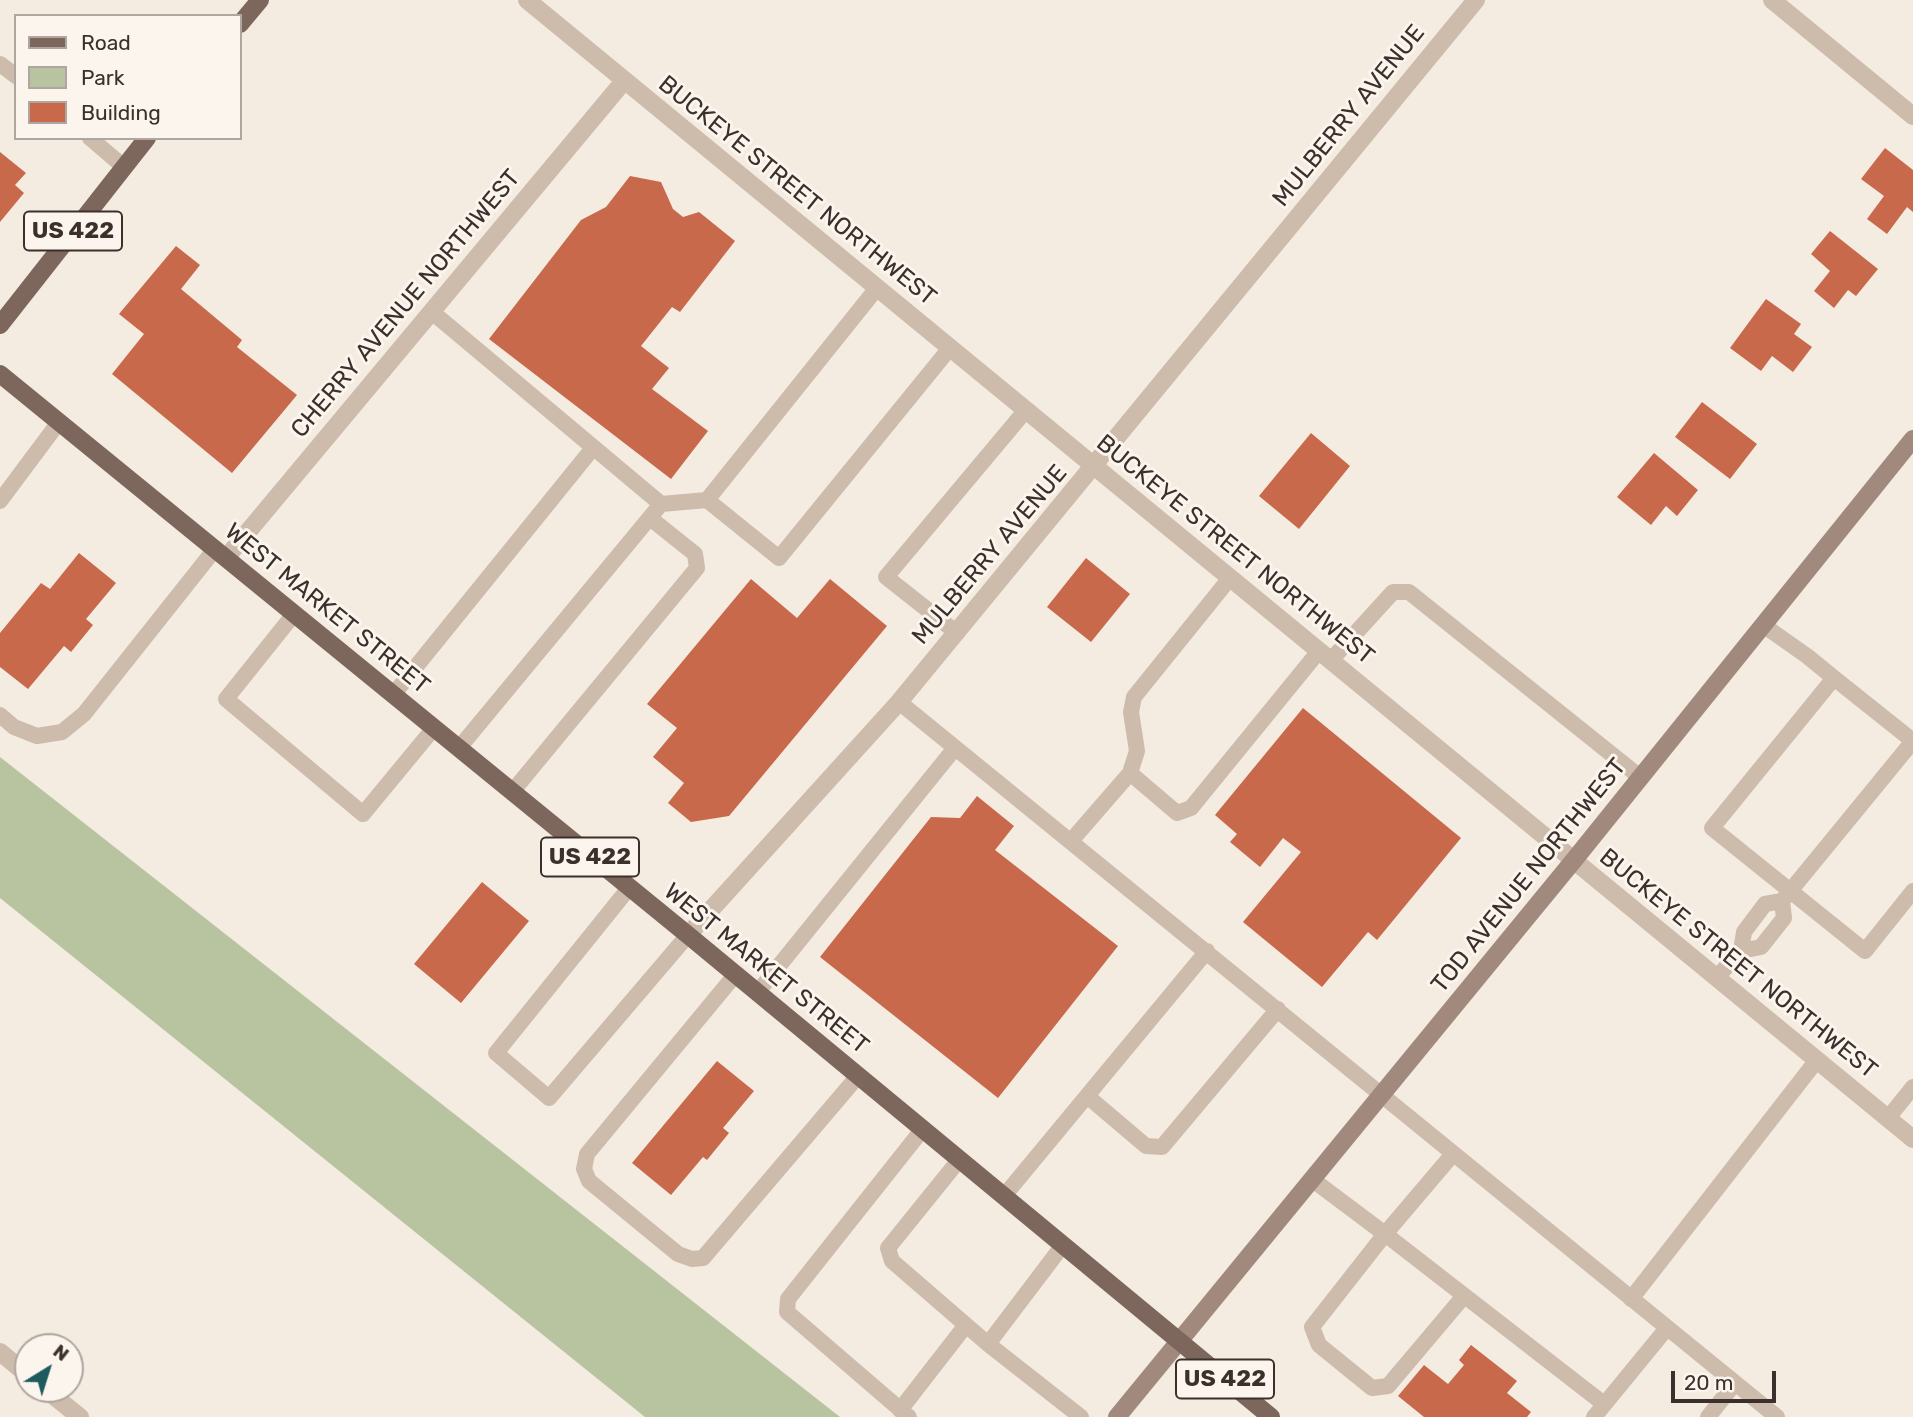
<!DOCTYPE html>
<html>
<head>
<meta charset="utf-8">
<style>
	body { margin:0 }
	#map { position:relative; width:1913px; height:1417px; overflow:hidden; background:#f4ebe1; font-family:Rubik,sans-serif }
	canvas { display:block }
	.legend { position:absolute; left:14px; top:14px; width:228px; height:126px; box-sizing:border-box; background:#fbf5ee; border:2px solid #aea6a0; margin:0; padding:9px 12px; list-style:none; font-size:21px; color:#3b302b }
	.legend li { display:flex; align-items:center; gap:14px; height:35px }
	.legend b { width:35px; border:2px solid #aea6a0 }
	.north { position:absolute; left:14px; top:1333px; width:70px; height:70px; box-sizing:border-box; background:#fbf5ee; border:2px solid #aea6a0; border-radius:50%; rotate:38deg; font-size:19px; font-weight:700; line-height:28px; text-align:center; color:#3b302b }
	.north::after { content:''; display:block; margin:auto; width:24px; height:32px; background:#1f5a5e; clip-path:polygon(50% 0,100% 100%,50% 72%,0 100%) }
	.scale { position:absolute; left:1671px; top:1371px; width:105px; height:32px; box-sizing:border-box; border:4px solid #3b302b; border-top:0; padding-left:9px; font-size:21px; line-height:24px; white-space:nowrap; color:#3b302b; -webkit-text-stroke:5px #fbf5ee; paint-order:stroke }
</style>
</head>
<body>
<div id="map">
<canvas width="1913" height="1417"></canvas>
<ul class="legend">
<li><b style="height:9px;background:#7d675c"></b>Road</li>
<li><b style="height:19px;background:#b8c4a0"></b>Park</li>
<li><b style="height:19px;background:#c8694b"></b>Building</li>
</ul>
<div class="north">N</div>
<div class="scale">20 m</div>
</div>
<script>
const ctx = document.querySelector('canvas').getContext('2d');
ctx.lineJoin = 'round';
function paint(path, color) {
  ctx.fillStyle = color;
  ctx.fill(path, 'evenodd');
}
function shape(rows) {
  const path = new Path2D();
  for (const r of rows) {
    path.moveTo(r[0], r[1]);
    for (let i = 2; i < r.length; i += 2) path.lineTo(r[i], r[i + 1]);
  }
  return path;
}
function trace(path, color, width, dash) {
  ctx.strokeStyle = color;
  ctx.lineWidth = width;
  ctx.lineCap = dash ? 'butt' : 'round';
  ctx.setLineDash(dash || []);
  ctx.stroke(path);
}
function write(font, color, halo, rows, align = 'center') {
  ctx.font = font + ' Rubik,sans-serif';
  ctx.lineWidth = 6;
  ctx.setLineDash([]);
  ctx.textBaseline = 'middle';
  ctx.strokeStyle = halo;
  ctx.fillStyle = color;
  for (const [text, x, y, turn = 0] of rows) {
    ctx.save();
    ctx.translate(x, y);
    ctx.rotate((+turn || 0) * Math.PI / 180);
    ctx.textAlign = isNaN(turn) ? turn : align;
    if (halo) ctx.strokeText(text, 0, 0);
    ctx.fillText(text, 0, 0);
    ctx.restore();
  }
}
paint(shape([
	[0,757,840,1417,645,1417,0,898]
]), '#b8c4a0');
paint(shape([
	[1885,148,1913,170,1913,212,1907,207,1887,234,1867,219,1884,196,1861,179],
	[0,152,26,173,15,185,24,193,0,222],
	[630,176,661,182,673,209,683,217,699,212,735,241,680,312,672,307,641,346,669,368,652,389,708,431,671,479,489,339,581,220,606,207],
	[1830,231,1878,269,1856,296,1848,290,1834,308,1814,291,1830,271,1811,254],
	[176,246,200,265,181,289,242,340,237,347,297,395,232,473,112,374,144,334,119,314],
	[1766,299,1801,324,1794,334,1812,347,1793,372,1772,356,1761,371,1730,348],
	[1702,402,1757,444,1730,479,1675,437],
	[1311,433,1350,466,1299,529,1259,496],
	[1654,453,1698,490,1677,516,1666,506,1651,525,1617,497],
	[79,553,116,583,86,619,93,625,71,652,64,646,28,689,0,667,0,633,41,583,50,589],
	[1086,558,1130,594,1091,642,1047,607],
	[751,579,797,618,830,579,887,626,729,816,691,822,668,803,684,783,653,757,677,728,647,704],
	[1303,708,1461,838,1377,940,1368,932,1322,987,1243,922,1301,852,1283,838,1260,867,1230,842,1237,834,1215,815],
	[977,796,1014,826,995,850,1118,946,998,1098,820,957,931,817,960,818],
	[482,882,529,921,461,1003,414,964],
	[717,1061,754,1091,723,1128,729,1133,707,1160,703,1157,671,1195,632,1163],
	[1471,1345,1517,1381,1507,1393,1531,1412,1527,1417,1424,1417,1398,1396,1424,1365,1448,1384,1464,1365,1459,1360]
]), '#c8694b');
trace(shape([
	[0,64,16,76],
	[90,138,124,167],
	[432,312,661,504,459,748],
	[707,500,779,558,950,348],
	[0,501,59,422],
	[661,504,707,500,877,288],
	[294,614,226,699,363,814,434,728],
	[1763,625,1807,656,1834,678,1913,741,1782,901],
	[957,633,886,577,1026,410],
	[1331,660,1393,592,1409,592,1640,777],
	[1834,678,1712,828,1865,951,1913,891],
	[393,695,593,448],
	[899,702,1777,1417],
	[0,715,14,727,37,736,62,732,84,714,215,549],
	[1130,773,1177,813,1191,808,1319,651],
	[512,792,697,568,695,554,650,518],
	[1071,841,1130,773,1137,751,1131,712,1134,697,1230,578],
	[629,888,496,1053,549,1098,688,935],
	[735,975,587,1154,584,1169,589,1181,678,1254,692,1259,703,1258,858,1076],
	[1718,976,1741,951,1744,932,1765,904,1782,901,1784,918,1761,947,1741,951],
	[757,993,955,748],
	[1087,1096,1146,1146,1162,1147,1278,1009],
	[1888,1118,1913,1087],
	[959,1160,888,1248,892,1261,988,1344,1081,1417],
	[1313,1180,1385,1234,1453,1154],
	[1004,1196,1207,951],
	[1464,1296,1388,1386,1372,1388,1319,1345,1312,1327,1385,1234,1604,1404],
	[1631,1299,1817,1060],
	[988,1344,1063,1245],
	[900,1410,966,1325],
	[909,1417,787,1312,788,1299,922,1130],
	[1594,1417,1667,1328],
	[1708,1417,1735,1383]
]), '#cdbbac', 16);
trace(shape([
	[527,0,1913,1139],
	[1772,0,1913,116],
	[226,558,624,81],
	[688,935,899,702,1476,0],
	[0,1352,28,1375],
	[45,1389,80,1417]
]), '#cdbbac', 18);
trace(shape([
	[1117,1417,1574,860,1913,439]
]), '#a18a7d', 18);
trace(shape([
	[240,24,260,0],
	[0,325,147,138],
	[0,374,688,935,1271,1417]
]), '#7d675c', 18);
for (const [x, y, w] of [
	[73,231,98],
	[590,857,98],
	[1225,1379,98]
]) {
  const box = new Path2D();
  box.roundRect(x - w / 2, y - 19.5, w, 39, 5);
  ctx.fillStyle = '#fbf5ee';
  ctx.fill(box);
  trace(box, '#3b302b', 2);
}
write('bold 23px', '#3b302b', null, [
	["US 422",73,231],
	["US 422",590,857],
	["US 422",1225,1379]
]);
write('24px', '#3b302b', '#fbf5ee', [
	["MULBERRY AVENUE",1349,116,-51],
	["BUCKEYE STREET NORTHWEST",797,191,39],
	["CHERRY AVENUE NORTHWEST",406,304,-50],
	["BUCKEYE STREET NORTHWEST",1235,550,39],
	["MULBERRY AVENUE",990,555,-50],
	["WEST MARKET STREET",327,609,39],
	["TOD AVENUE NORTHWEST",1529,876,-51],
	["BUCKEYE STREET NORTHWEST",1738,964,39],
	["WEST MARKET STREET",766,969,39]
]);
</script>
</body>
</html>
